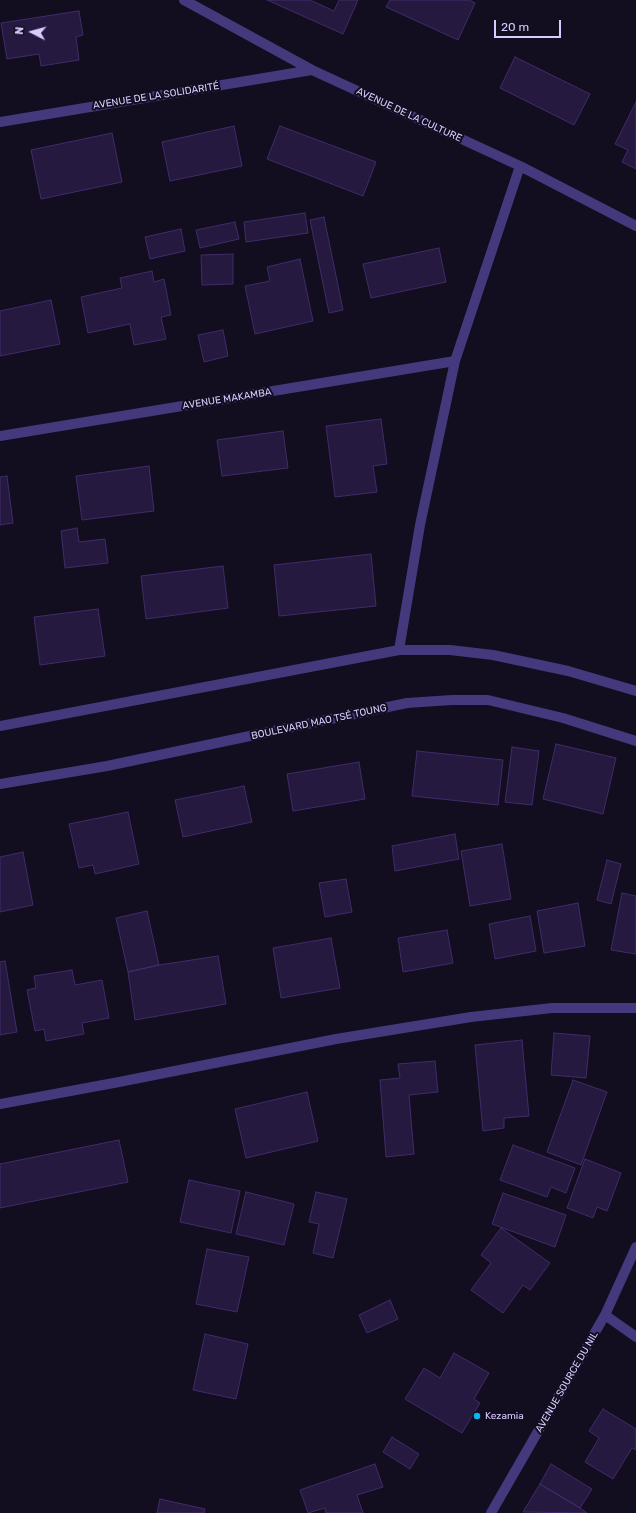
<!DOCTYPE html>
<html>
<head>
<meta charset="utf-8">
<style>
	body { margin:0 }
	#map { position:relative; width:636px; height:1513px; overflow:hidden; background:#120d1f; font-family:Rubik,sans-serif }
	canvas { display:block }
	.north { position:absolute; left:12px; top:12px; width:40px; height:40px; -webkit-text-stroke:3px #120d1f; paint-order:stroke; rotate:276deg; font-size:11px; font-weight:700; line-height:16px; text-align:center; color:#d8ccfe }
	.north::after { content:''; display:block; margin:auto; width:14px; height:18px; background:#d8ccfe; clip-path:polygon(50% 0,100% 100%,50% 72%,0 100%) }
	.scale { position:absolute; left:494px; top:20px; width:67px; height:18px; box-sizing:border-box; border:2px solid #d8ccfe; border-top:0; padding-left:5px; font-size:12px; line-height:14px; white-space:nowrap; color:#d8ccfe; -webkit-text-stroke:3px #120d1f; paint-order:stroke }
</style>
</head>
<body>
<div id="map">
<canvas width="636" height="1513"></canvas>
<div class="north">N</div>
<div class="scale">20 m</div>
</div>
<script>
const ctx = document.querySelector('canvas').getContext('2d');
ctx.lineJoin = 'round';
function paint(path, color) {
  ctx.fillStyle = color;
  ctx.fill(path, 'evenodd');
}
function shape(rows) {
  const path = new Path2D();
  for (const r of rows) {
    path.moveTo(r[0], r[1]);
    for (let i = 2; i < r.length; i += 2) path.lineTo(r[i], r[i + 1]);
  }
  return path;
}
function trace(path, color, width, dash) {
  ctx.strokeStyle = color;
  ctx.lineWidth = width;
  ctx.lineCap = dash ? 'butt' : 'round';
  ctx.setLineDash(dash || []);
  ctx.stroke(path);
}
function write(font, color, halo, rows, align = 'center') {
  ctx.font = font + ' Rubik,sans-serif';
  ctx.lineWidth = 4;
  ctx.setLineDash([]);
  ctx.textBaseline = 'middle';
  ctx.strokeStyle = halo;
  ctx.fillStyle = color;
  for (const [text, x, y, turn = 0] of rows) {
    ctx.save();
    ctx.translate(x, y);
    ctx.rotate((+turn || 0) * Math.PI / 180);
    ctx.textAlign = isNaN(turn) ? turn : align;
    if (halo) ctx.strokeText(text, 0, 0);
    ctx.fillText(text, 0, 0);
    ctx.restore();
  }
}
const building = shape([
	[267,0,310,0,334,11,339,0,358,0,343,34,267,0],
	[390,0,469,0,475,3,458,40,386,7,390,0],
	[79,11,83,35,76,37,79,60,41,66,39,54,7,59,1,23,79,11],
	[515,57,590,94,574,125,500,88,515,57],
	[636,102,636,169,622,162,628,150,615,144,636,102],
	[234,126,242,166,170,181,162,142,234,126],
	[280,126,376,162,363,196,267,159,280,126],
	[112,133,122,182,41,199,31,150,112,133],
	[305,213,308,233,246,242,244,222,305,213],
	[324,217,343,310,329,313,310,220,324,217],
	[235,222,239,239,200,248,196,230,235,222],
	[181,229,185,251,150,259,145,237,181,229],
	[439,248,446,282,371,298,363,264,439,248],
	[233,254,233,284,202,285,201,255,233,254],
	[300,259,313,321,255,334,245,286,270,281,267,267,300,259],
	[152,271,154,282,164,279,171,315,161,317,166,339,134,345,130,324,88,333,81,297,122,288,120,278,152,271],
	[51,300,60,344,0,356,0,311,51,300],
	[223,330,228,356,204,362,198,335,223,330],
	[381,419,387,464,373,466,377,492,335,497,326,426,381,419],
	[283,431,288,468,222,476,217,440,283,431],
	[149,466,154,511,82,520,76,476,149,466],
	[7,476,13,523,0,525,0,477,7,476],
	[77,528,79,542,105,539,108,563,65,568,61,531,77,528],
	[371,554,376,606,279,616,274,565,371,554],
	[223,566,228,608,146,619,141,576,223,566],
	[98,609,105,656,40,665,34,617,98,609],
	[556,744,616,758,603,814,543,799,556,744],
	[512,747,539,751,532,805,505,802,512,747],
	[417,751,503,760,498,805,412,796,417,751],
	[359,762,365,799,293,811,287,774,359,762],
	[244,786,252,822,183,837,175,800,244,786],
	[128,812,139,864,95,874,93,865,79,868,69,824,128,812],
	[455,834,459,859,395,871,392,846,455,834],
	[502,844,511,899,470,906,461,851,502,844],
	[23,852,33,905,0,912,0,857,23,852],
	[607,860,621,864,611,904,597,900,607,860],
	[346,879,352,912,325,917,319,883,346,879],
	[622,893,636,896,636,954,611,950,622,893],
	[578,903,585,946,544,953,537,911,578,903],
	[147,911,159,965,128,972,116,918,147,911],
	[530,916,536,951,495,959,489,924,530,916],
	[447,930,453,963,403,972,398,938,447,930],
	[331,938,340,988,281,998,273,948,331,938],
	[218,956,226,1004,135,1020,128,972,159,965,218,956],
	[5,961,17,1032,0,1035,0,962,5,961],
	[72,970,75,985,102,980,109,1018,82,1023,84,1034,46,1041,44,1029,35,1031,27,990,36,988,34,976,72,970],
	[554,1033,590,1036,586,1078,551,1075,554,1033],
	[522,1040,529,1116,504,1118,504,1128,483,1131,475,1045,522,1040],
	[435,1061,438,1092,409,1095,414,1154,386,1157,380,1080,400,1078,398,1064,435,1061],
	[573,1080,607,1092,581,1165,547,1152,573,1080],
	[307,1092,318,1141,246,1158,235,1109,307,1092],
	[119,1140,128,1182,0,1208,0,1164,119,1140],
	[513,1145,575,1168,566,1193,551,1187,547,1197,500,1180,513,1145],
	[585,1159,621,1173,607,1211,597,1207,593,1218,567,1208,585,1159],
	[189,1180,240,1191,231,1233,180,1222,189,1180],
	[246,1192,294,1204,284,1245,236,1234,246,1192],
	[316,1192,347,1199,333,1258,313,1253,319,1224,309,1222,316,1192],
	[503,1193,566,1215,555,1247,492,1224,503,1193],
	[501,1228,550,1263,530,1290,523,1285,503,1313,471,1290,491,1263,481,1255,501,1228],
	[207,1249,249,1257,237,1312,196,1304,207,1249],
	[390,1300,398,1319,367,1333,359,1315,390,1300],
	[205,1334,248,1344,236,1399,193,1390,205,1334],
	[454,1353,489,1373,474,1399,480,1403,462,1433,405,1399,424,1368,440,1378,454,1353],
	[603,1409,636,1429,636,1450,632,1448,613,1479,585,1462,599,1438,589,1431,603,1409],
	[392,1437,419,1454,410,1469,383,1452,392,1437],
	[375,1464,383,1487,357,1495,363,1513,326,1513,325,1508,308,1513,300,1490,375,1464],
	[551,1464,592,1489,580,1508,540,1484,551,1464],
	[540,1484,580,1508,587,1513,523,1512,540,1484],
	[160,1499,205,1509,204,1513,157,1513,160,1499]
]);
paint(building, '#26193f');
trace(building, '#402c6a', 1);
trace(shape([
	[184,0,312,70,520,166,636,226],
	[0,122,312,70],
	[0,436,455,361],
	[399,650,420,525,455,361,520,166],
	[0,726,399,650,450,650,493,655,568,671,636,691],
	[0,784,107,766,407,703,452,700,488,700,563,718,636,741],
	[0,1104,119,1082,336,1039,471,1017,552,1008,636,1008],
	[605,1315,636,1337],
	[491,1513,605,1315,636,1247]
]), '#44397c', 10);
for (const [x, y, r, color] of [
	[477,1416,4,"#06baef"]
]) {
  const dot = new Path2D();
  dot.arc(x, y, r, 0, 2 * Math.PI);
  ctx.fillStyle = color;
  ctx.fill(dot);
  trace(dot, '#120d1f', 1.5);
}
write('10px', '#d8ccfe', '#120d1f', [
	["AVENUE DE LA SOLIDARITÉ",156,96,-9],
	["AVENUE DE LA CULTURE",409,115,25],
	["AVENUE MAKAMBA",227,399,-9],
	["BOULEVARD MAO TSÉ TOUNG",319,722,-12],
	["AVENUE SOURCE DU NIL",567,1382,-60]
]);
write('10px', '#d8ccfe', '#120d1f', [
	["Kezamia",485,1416]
], 'left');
</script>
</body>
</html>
